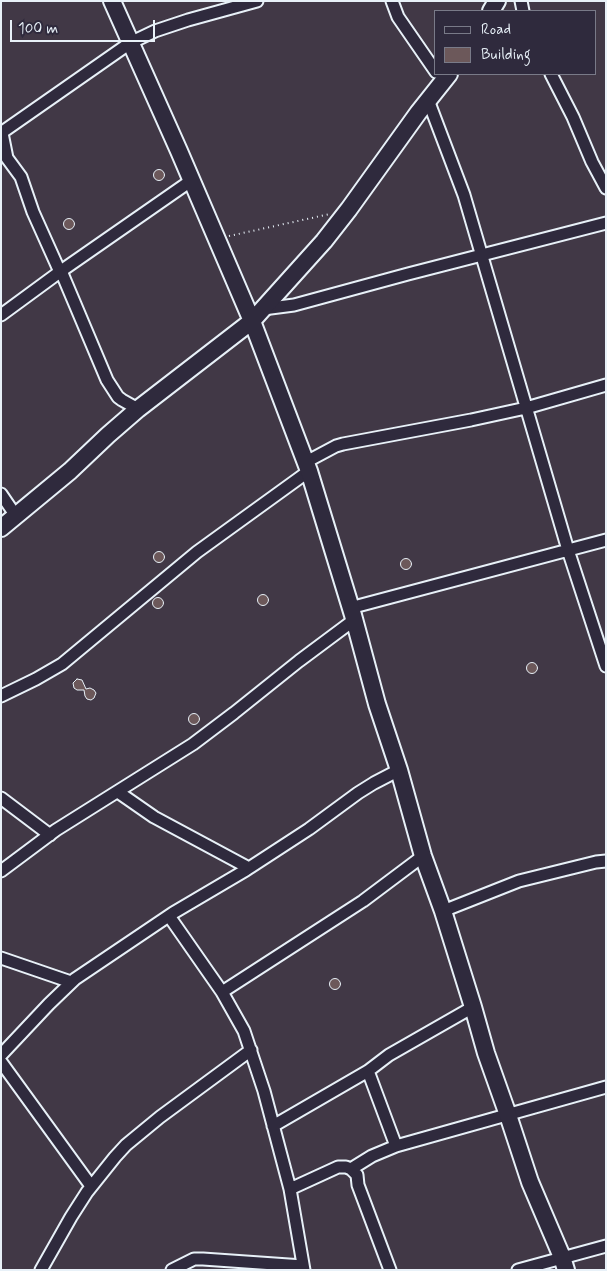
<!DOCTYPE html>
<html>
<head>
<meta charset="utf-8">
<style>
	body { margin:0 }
	#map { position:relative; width:607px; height:1271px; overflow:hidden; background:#413846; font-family:Mynerve,sans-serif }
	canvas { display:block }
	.frame { position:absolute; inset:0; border:2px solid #e8f1f8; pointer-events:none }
	.legend { position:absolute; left:434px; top:10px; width:162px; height:65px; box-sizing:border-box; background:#2f2a3d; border:1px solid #797a88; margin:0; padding:6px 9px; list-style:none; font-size:15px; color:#e8f1f8 }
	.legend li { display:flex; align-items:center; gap:10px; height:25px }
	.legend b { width:25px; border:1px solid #797a88 }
	.scale { position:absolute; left:10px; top:20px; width:145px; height:22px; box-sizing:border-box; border:2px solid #e8f1f8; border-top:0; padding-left:6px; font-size:15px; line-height:18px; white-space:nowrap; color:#e8f1f8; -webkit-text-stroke:4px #2f2a3d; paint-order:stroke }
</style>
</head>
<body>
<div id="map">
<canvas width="607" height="1271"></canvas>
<div class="frame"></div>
<ul class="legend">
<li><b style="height:6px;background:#2f2a3d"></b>Road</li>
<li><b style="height:14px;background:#6c585a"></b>Building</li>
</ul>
<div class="scale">100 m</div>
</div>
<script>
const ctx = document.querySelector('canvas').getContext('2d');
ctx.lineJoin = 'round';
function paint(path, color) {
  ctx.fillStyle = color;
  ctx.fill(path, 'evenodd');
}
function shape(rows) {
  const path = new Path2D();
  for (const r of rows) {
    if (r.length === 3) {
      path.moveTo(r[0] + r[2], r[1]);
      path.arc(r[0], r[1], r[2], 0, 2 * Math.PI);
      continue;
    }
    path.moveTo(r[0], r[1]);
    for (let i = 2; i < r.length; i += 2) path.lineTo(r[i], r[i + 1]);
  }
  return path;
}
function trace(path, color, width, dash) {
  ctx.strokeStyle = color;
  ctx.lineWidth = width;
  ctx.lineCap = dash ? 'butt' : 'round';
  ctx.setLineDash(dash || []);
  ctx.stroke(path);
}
const building = shape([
	[159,175,5.5],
	[69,224,5.5],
	[159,557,5.5],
	[406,564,5.5],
	[263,600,5.5],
	[158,603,5.5],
	[532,668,5.5],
	[77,679,82,680,86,689,90,688,94,690,96,693,94,698,91,700,87,699,85,696,84,690,77,690,74,688,73,683,77,679],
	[194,719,5.5],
	[335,984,5.5]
]);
paint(building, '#6c585a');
trace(building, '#e8f1f8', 1);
const street = shape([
	[392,1,398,17,436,72],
	[521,1,523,11],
	[551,74,573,117,592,162,606,188],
	[428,100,464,195,568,550,606,666],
	[1,133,130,43,155,31,188,20,257,1],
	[2,133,7,158,21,177,33,212,60,272],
	[61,271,107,380,118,397,122,400,138,409],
	[263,309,294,305,408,274,606,223],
	[1,315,61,271,192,180],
	[306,462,336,446,343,444,471,420,526,408,606,385],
	[1,494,16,516],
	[350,608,606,540],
	[1,696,36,679,62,664,197,552,309,471],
	[118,792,154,817,249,868],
	[1,798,50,835],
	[1,871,56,830,193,744,234,713,299,661,354,620],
	[443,911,519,881,596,862,606,861],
	[169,916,222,992,244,1031,264,1091,290,1189,304,1270],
	[1,958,71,982],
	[222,992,363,901,423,856],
	[1,1055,49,1004,75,979,173,913,246,870,309,829,358,793,374,783,399,770],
	[1,1062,91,1186],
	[368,1071,396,1146],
	[273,1126,368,1071,389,1055,473,1007],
	[351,1169,372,1156,396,1146,606,1087],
	[290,1189,338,1167,346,1167,351,1169,357,1175,358,1185,390,1270],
	[41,1270,71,1217,87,1192,115,1157,126,1145,160,1117,251,1050],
	[172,1270,194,1259,203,1259,303,1266],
	[518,1270,606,1246]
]);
const secondary = shape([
	[112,1,179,151,252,321,309,471,353,615,377,704,399,770,423,856,443,911,473,1007,486,1053,508,1115,530,1182,562,1257,566,1270],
	[491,11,497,1],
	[1,528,70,471,108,435,138,409,252,321,324,241,349,209,418,113,449,74]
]);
trace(street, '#e8f1f8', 15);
trace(secondary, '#e8f1f8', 20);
trace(shape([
	[229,236,330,214]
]), '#e8f1f8', 2, [1, 4]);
trace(street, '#2f2a3d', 11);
trace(secondary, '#2f2a3d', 16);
</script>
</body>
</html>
